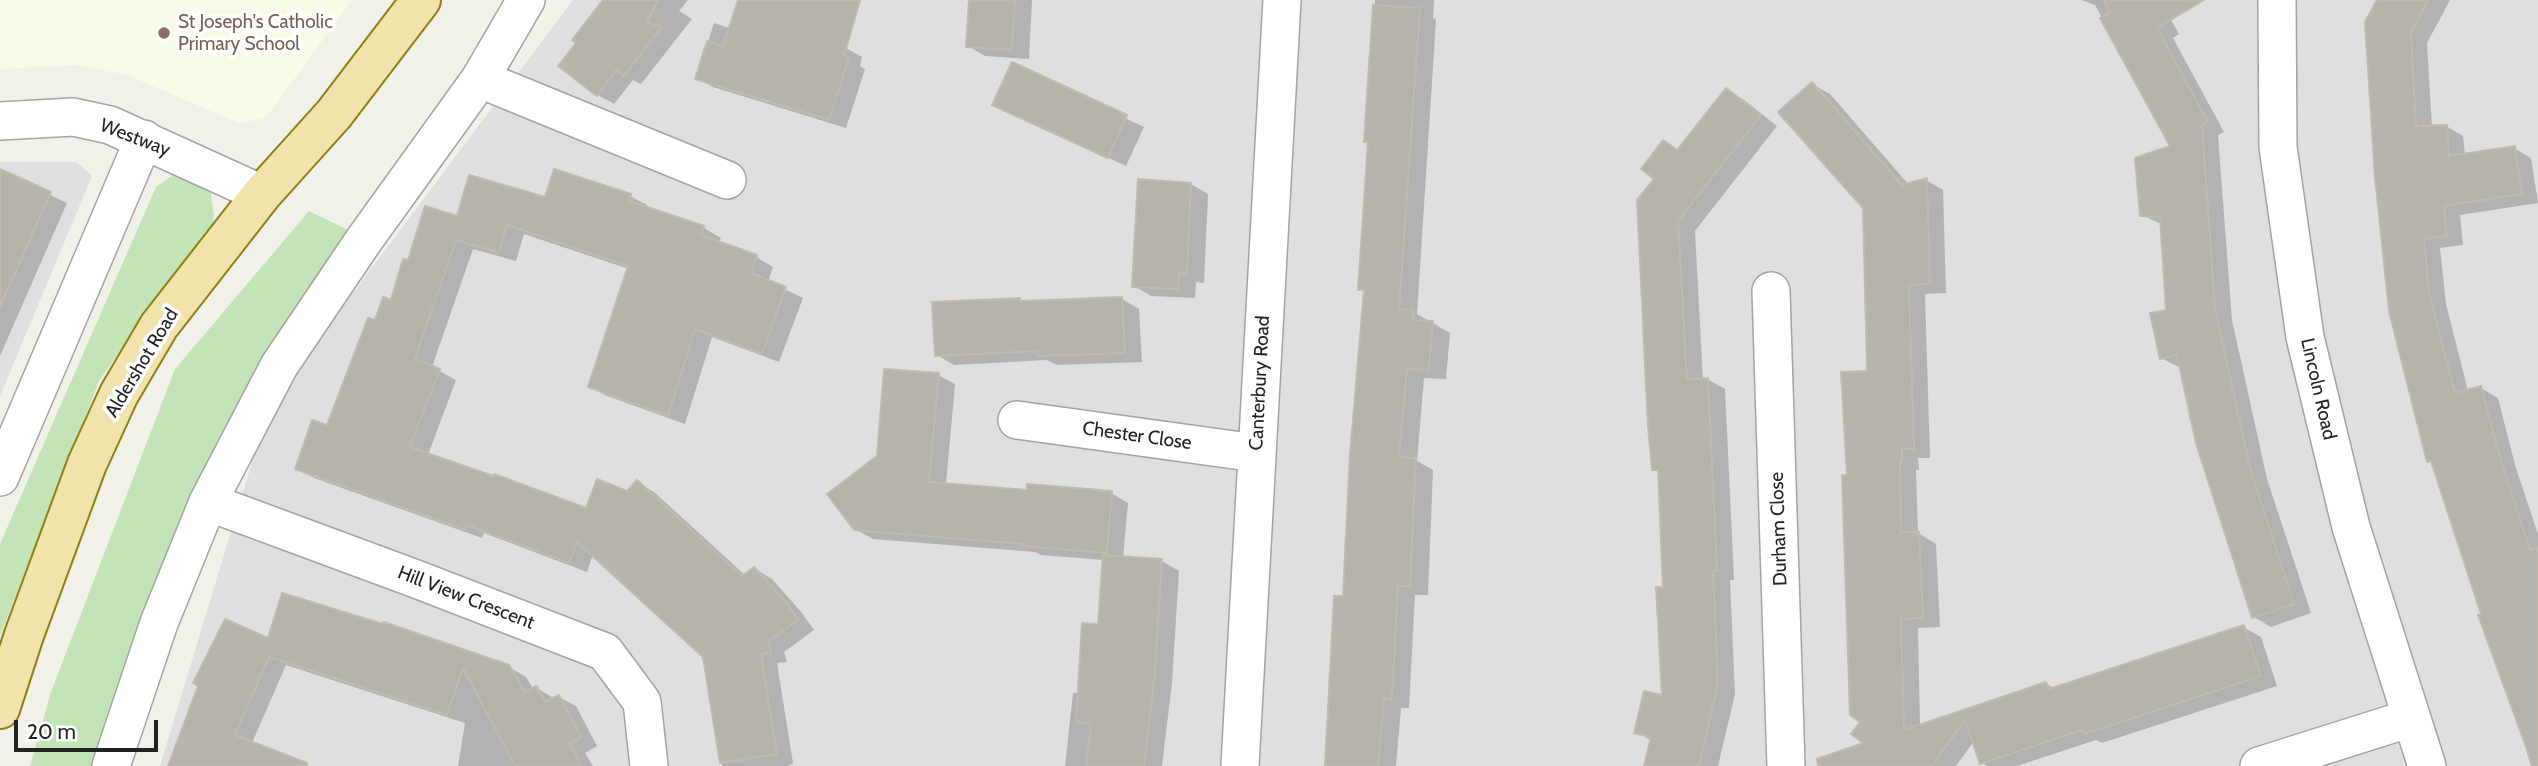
<!DOCTYPE html>
<html>
<head>
<meta charset="utf-8">
<style>
	body { margin:0 }
	#map { position:relative; width:2538px; height:766px; overflow:hidden; background:#f1f0e9; font-family:Cabin,sans-serif }
	canvas { display:block }
	.scale { position:absolute; left:14px; top:720px; width:144px; height:32px; box-sizing:border-box; border:4px solid #222; border-top:0; padding-left:9px; font-size:21px; line-height:24px; white-space:nowrap; color:#222; -webkit-text-stroke:5px #fff; paint-order:stroke }
</style>
</head>
<body>
<div id="map">
<canvas width="2538" height="766"></canvas>
<div class="scale">20 m</div>
</div>
<script>
const ctx = document.querySelector('canvas').getContext('2d');
ctx.lineJoin = 'round';
function paint(path, color) {
  ctx.fillStyle = color;
  ctx.fill(path, 'evenodd');
}
function shape(rows) {
  const path = new Path2D();
  for (const r of rows) {
    path.moveTo(r[0], r[1]);
    for (let i = 2; i < r.length; i += 2) path.lineTo(r[i], r[i + 1]);
  }
  return path;
}
function trace(path, color, width, dash) {
  ctx.strokeStyle = color;
  ctx.lineWidth = width;
  ctx.lineCap = dash ? 'butt' : 'round';
  ctx.setLineDash(dash || []);
  ctx.stroke(path);
}
function write(font, color, halo, rows, align = 'center') {
  ctx.font = font + ' Cabin,sans-serif';
  ctx.lineWidth = 7;
  ctx.setLineDash([]);
  ctx.textBaseline = 'middle';
  ctx.strokeStyle = halo;
  ctx.fillStyle = color;
  for (const [text, x, y, turn = 0] of rows) {
    ctx.save();
    ctx.translate(x, y);
    ctx.rotate((+turn || 0) * Math.PI / 180);
    ctx.textAlign = isNaN(turn) ? turn : align;
    if (halo) ctx.strokeText(text, 0, 0);
    ctx.fillText(text, 0, 0);
    ctx.restore();
  }
}
paint(shape([
	[573,0,2538,0,2538,766,160,766,270,403],
	[0,162,77,162,92,176,0,396]
]), '#dfdfdf');
paint(shape([
	[0,0,352,0,267,116,241,124,127,75,77,65,0,69]
]), '#f8fce7');
paint(shape([
	[180,175,207,186,211,194,214,215,211,233,161,292,99,381,0,636,0,544,156,187,170,177],
	[309,211,348,230,274,353,173,544,91,766,30,766,51,692,175,369]
]), '#c3e4b6');
paint(shape([
	[605,0,688,0,679,11,692,19,641,84,633,80,614,104,598,95,561,66],
	[970,0,1032,0,1029,59,985,56,968,46],
	[1375,0,1434,0,1433,18,1436,20,1417,314,1450,333,1446,379,1424,378,1417,461,1433,470,1428,595,1415,595,1409,708,1401,708,1396,766,1327,766,1345,598,1366,292,1360,289,1369,143,1366,141],
	[2081,0,2160,0,2179,34,2173,38,2224,132,2218,135,2232,320,2267,479,2311,613,2271,627,2254,617,2181,368,2161,358,2168,311,2163,225,2142,215,2173,147,2095,5],
	[2379,0,2450,0,2427,43,2432,127,2446,126,2463,136,2465,155,2514,148,2531,158,2538,203,2460,215,2463,245,2440,248,2446,304,2468,391,2481,388,2498,398,2515,465,2538,534,2538,766,2531,766,2527,753,2530,752,2433,464,2429,461],
	[714,23,772,42,846,48,862,57,860,66,865,69,846,128,713,87,697,78],
	[1013,65,1144,127,1126,166,994,104],
	[1812,84,1830,94,1909,185,1926,180,1943,190,1946,293,1925,294,1930,458,1918,458,1919,470,1916,470,1918,533,1936,544,1940,627,1918,628,1920,726,2046,684,2056,689,2243,627,2261,637,2277,686,2102,743,2096,740,2017,766,1987,766,1981,762,1974,741,1956,766,1898,766,1862,722,1848,477,1869,373,1864,208],
	[1727,90,1744,100,1777,126,1695,231,1703,380,1707,379,1725,389,1734,580,1730,580,1735,694,1718,766,1646,766,1652,741,1636,732,1664,698,1664,588,1660,473,1654,469,1657,179,1664,142,1679,151],
	[0,171,67,203,0,356],
	[1191,184,1208,194,1204,283,1196,282,1195,298,1151,296,1134,286],
	[630,196,647,205,646,208,704,228,721,238,718,243,756,257,773,267,768,281,803,298,779,362,712,337,685,424,607,396,590,386,629,269,524,234,516,261,473,249,432,367,456,380,428,455,587,510,628,493,637,482,654,492,746,576,755,569,772,579,802,613,814,630,784,652,787,662,777,663,793,763,788,766,722,766,705,656,593,554,587,572,484,533,482,538,314,478,297,468,328,427,376,322,393,303,409,262,458,219,546,199],
	[1122,299,1139,309,1142,362,1057,365,1047,360,954,365,937,355,1020,300,1024,302],
	[938,375,955,384,946,485,1028,492,1111,493,1128,503,1123,558,1162,561,1179,571,1172,683,1162,766,1065,766,1073,693,1080,693,1100,626,1104,560,1041,555,1035,552,873,539,855,529,879,457],
	[270,641,509,667,526,677,534,690,537,688,555,699,559,697,576,706,597,746,585,753,593,766,458,766,465,723,286,665,252,743,281,766,169,766]
]), '#0003');
const building = shape([
	[603,0,659,0,647,22,662,27,624,76,616,70,597,96,558,66,576,43,572,40,603,0],
	[738,0,860,0,844,56,849,58,829,120,695,79,707,41,723,46,738,0],
	[969,0,1015,0,1012,50,966,47,969,0],
	[2104,0,2204,0,2157,28,2208,122,2202,125,2215,309,2250,468,2294,604,2252,618,2196,443,2177,355,2160,359,2150,313,2166,310,2160,217,2140,216,2135,158,2170,146,2100,18,2110,13,2104,0],
	[2377,0,2428,0,2411,33,2416,126,2447,125,2449,156,2515,146,2522,194,2444,206,2447,236,2424,239,2429,293,2455,393,2481,386,2499,454,2530,550,2538,547,2538,766,2533,766,2478,615,2481,614,2431,461,2427,462,2389,311,2375,177,2365,22,2377,0],
	[1373,5,1420,8,1399,309,1413,310,1413,320,1433,321,1429,370,1407,369,1399,457,1416,458,1410,586,1398,586,1392,699,1384,699,1378,766,1325,766,1334,596,1343,596,1350,455,1364,290,1358,290,1368,142,1364,142,1373,5],
	[1012,62,1127,115,1108,158,992,105,1012,62],
	[1812,82,1902,185,1927,178,1930,284,1909,285,1914,449,1902,449,1902,461,1900,461,1901,532,1919,532,1923,618,1901,619,1904,730,2046,682,2049,689,2244,625,2261,676,2084,734,2082,730,1980,764,1965,720,1932,766,1818,766,1817,759,1863,743,1851,734,1860,722,1850,715,1842,475,1847,475,1841,372,1867,371,1863,208,1778,112,1812,82],
	[1726,88,1761,115,1678,221,1687,379,1708,378,1717,571,1713,571,1718,683,1699,766,1644,766,1651,737,1634,733,1644,691,1662,695,1656,587,1663,587,1658,470,1652,470,1648,426,1637,200,1654,179,1641,169,1663,140,1677,150,1726,88],
	[0,169,51,192,0,307,0,169],
	[554,169,631,194,629,201,704,226,701,235,757,255,751,273,786,287,762,354,695,329,668,416,588,387,628,266,507,225,499,253,456,240,415,359,440,369,410,447,493,476,494,474,586,508,597,479,627,491,637,480,742,576,754,567,785,601,798,620,768,642,771,653,761,654,777,754,720,763,703,657,577,542,569,563,467,525,465,530,295,469,312,420,327,425,368,318,375,320,383,297,391,300,403,259,408,260,425,206,457,216,469,175,545,197,554,169],
	[1138,179,1191,183,1187,274,1179,273,1178,289,1132,287,1138,179],
	[1122,297,1125,353,1038,356,1037,351,935,356,932,302,1020,298,1020,301,1122,297],
	[884,369,939,373,929,482,1027,490,1027,484,1112,491,1107,553,1022,546,1023,544,854,530,827,494,877,456,884,369],
	[1103,555,1162,559,1155,672,1144,766,1086,766,1091,724,1076,722,1082,623,1098,624,1103,555],
	[282,593,383,624,384,622,509,665,525,692,537,686,545,702,559,695,581,737,570,743,582,766,515,766,463,668,447,715,269,657,235,735,307,763,307,766,168,766,198,686,193,683,225,619,268,638,282,593]
]);
paint(building, '#b6b3ac');
trace(building, '#c1baad', 2);
const street = shape([
	[2277,0,2278,147,2305,337,2351,527,2427,766],
	[480,79,727,180],
	[0,121,73,117,110,125,262,194],
	[1771,291,1786,766],
	[1017,420,1256,453],
	[0,477,144,139],
	[208,502,416,579,605,652,642,702,649,766],
	[111,766,159,623,208,502,279,366,364,240,480,79,526,0],
	[1240,766,1282,0],
	[2259,766,2411,718]
]);
const primary = shape([
	[0,709,24,635,87,464,119,394,159,326,262,194,334,114,421,0]
]);
trace(street, '#a3a3a3', 40);
trace(primary, '#8e8011', 42);
trace(street, '#fff', 37);
trace(primary, '#f2e3ad', 38);
for (const [x, y, r, color] of [
	[164,33,7,"#8d6e63"]
]) {
  const dot = new Path2D();
  dot.arc(x, y, r, 0, 2 * Math.PI);
  ctx.fillStyle = color;
  ctx.fill(dot);
  trace(dot, '#fff', 2.5);
}
write('19px', '#785e54', '#fff', [
	["St Joseph's Catholic",178,22],
	["Primary School",178,44]
], 'left');
write('19px', '#222', '#fff', [
	["Westway",135,138,21],
	["Aldershot Road",142,363,-59],
	["Canterbury Road",1260,383,-87],
	["Lincoln Road",2318,389,77],
	["Chester Close",1137,436,8],
	["Durham Close",1779,529,-92],
	["Hill View Crescent",466,598,21]
]);
</script>
</body>
</html>
